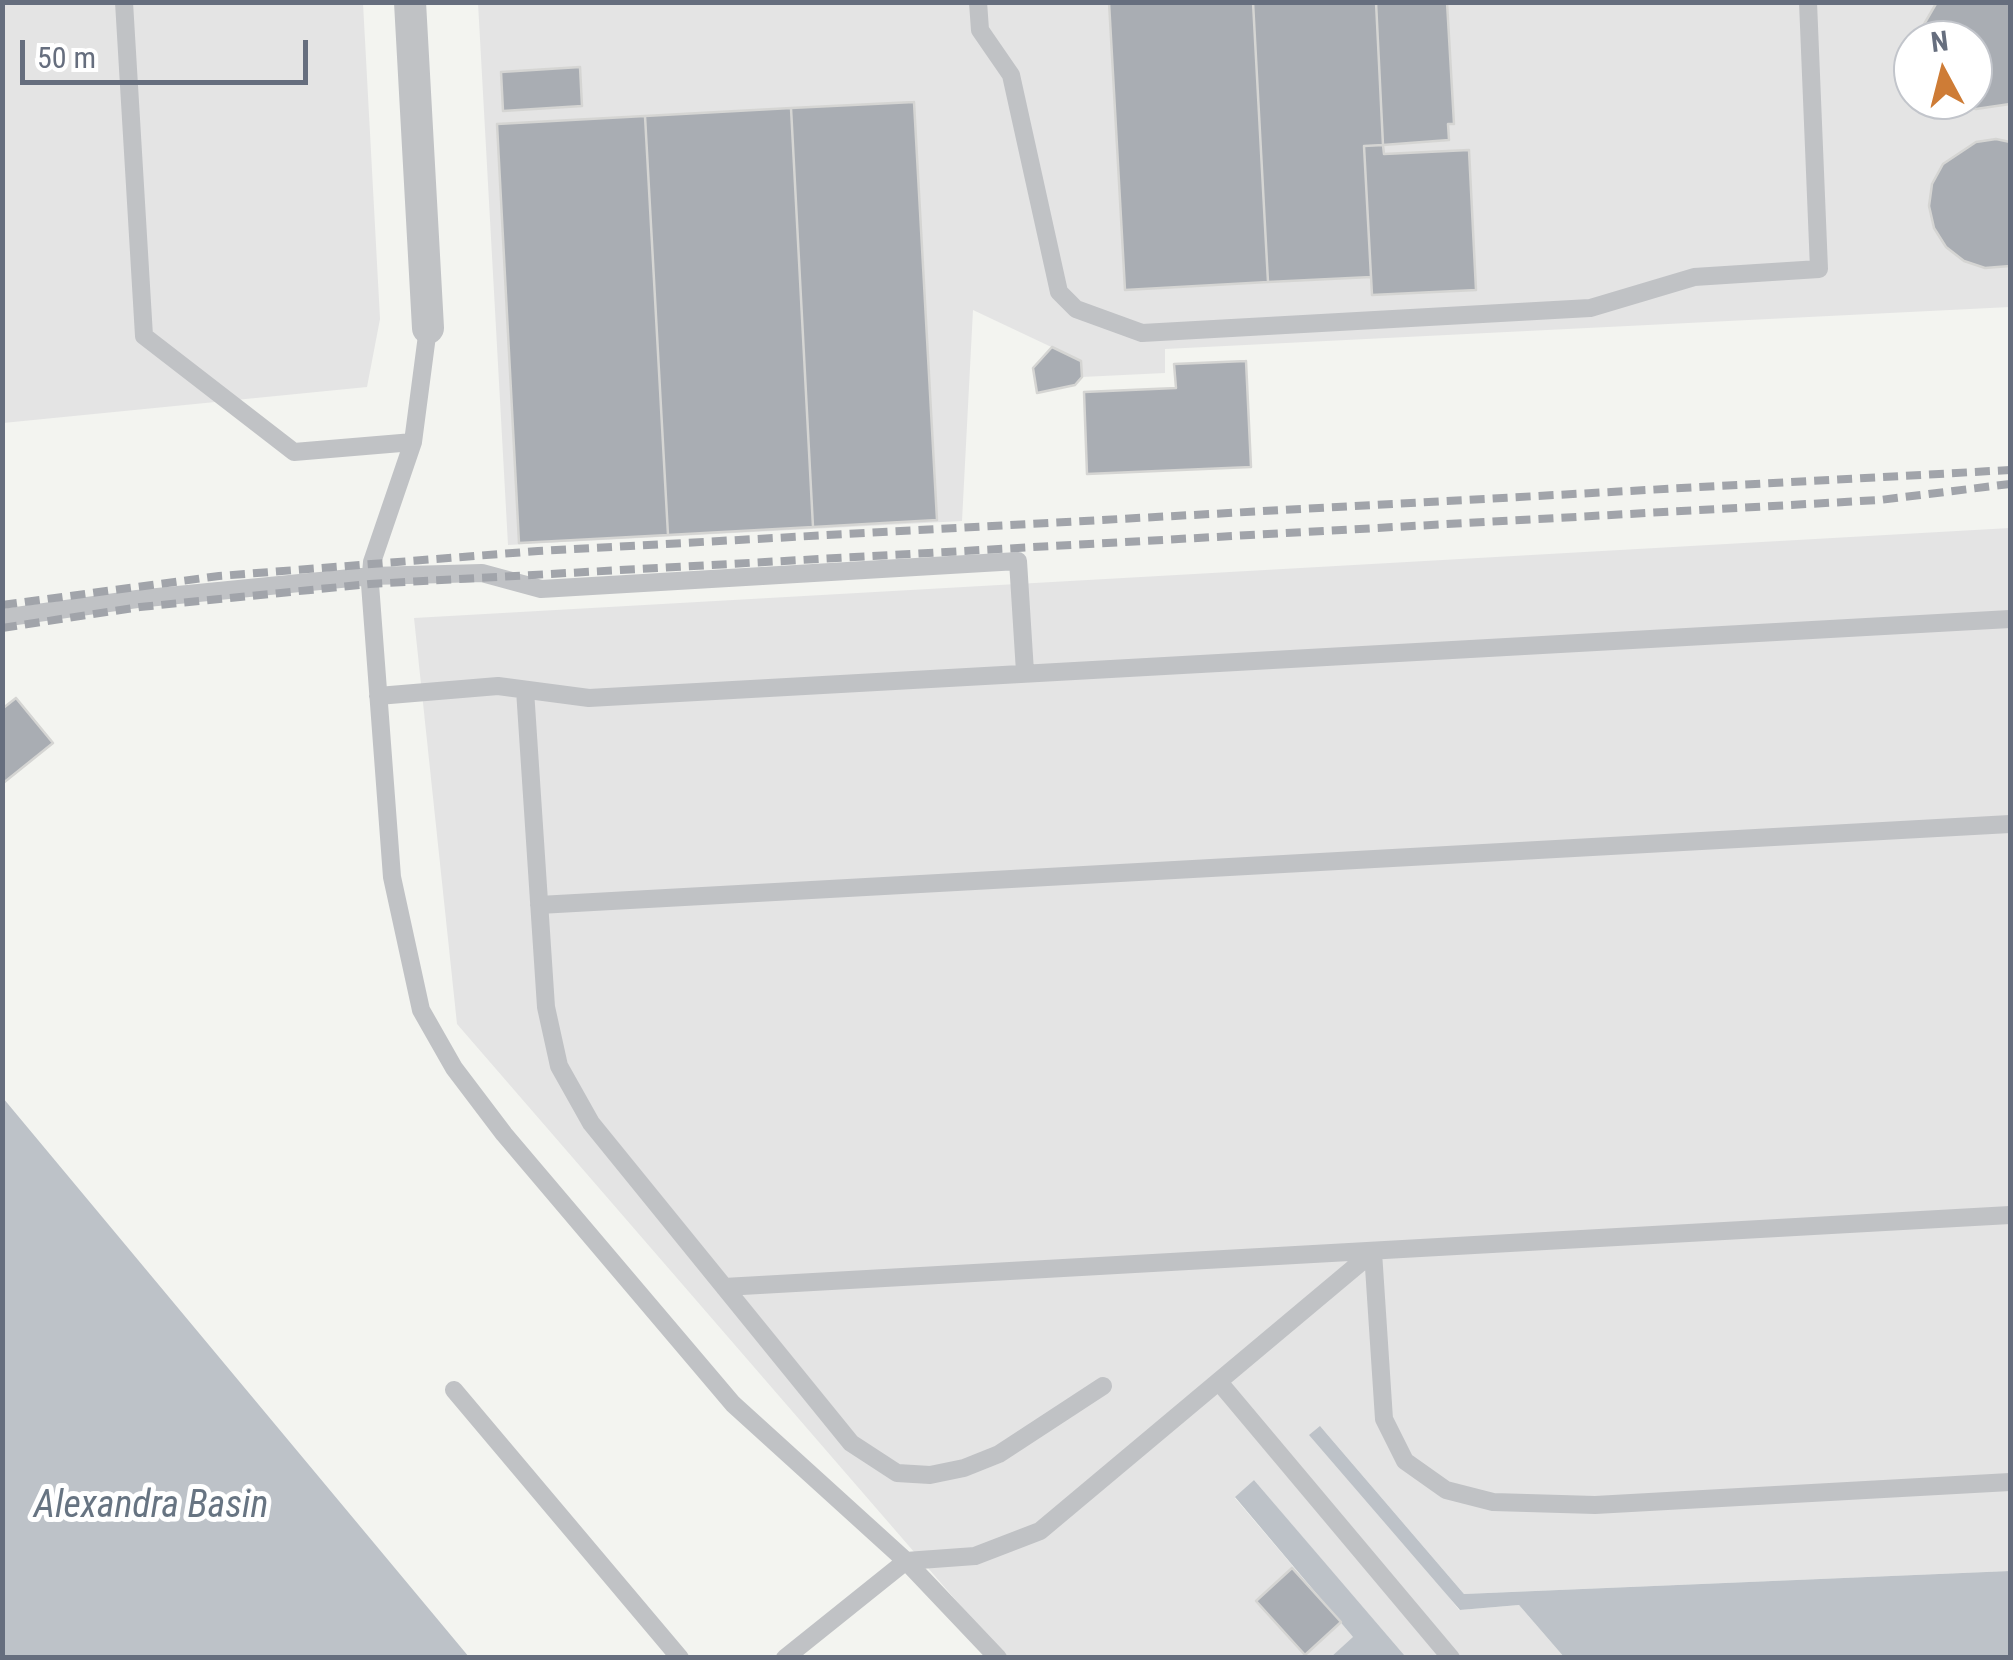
<!DOCTYPE html>
<html>
<head>
<meta charset="utf-8">
<style>
	body { margin:0 }
	#map { position:relative; width:2013px; height:1660px; overflow:hidden; background:#f3f4f0; font-family:"Roboto Condensed",sans-serif }
	canvas { display:block }
	.frame { position:absolute; inset:0; border:5px solid #666e7e; pointer-events:none }
	.north { position:absolute; left:1893px; top:20px; width:100px; height:100px; box-sizing:border-box; background:#fff; border:2px solid #c2c5cb; border-radius:50%; rotate:353deg; font-size:28px; font-weight:700; line-height:40px; text-align:center; color:#666e7e }
	.north::after { content:''; display:block; margin:auto; width:35px; height:45px; background:#ce7c36; clip-path:polygon(50% 0,100% 100%,50% 72%,0 100%) }
	.scale { position:absolute; left:20px; top:40px; width:288px; height:45px; box-sizing:border-box; border:5px solid #666e7e; border-top:0; padding-left:12px; font-size:30px; line-height:35px; white-space:nowrap; color:#666e7e; -webkit-text-stroke:8px #fff; paint-order:stroke }
</style>
</head>
<body>
<div id="map">
<canvas width="2013" height="1660"></canvas>
<div class="frame"></div>
<div class="north">N</div>
<div class="scale">50 m</div>
</div>
<script>
const ctx = document.querySelector('canvas').getContext('2d');
ctx.lineJoin = 'round';
function paint(path, color) {
  ctx.fillStyle = color;
  ctx.fill(path, 'evenodd');
}
function shape(rows) {
  const path = new Path2D();
  for (const r of rows) {
    path.moveTo(r[0], r[1]);
    for (let i = 2; i < r.length; i += 2) path.lineTo(r[i], r[i + 1]);
  }
  return path;
}
function trace(path, color, width, dash) {
  ctx.strokeStyle = color;
  ctx.lineWidth = width;
  ctx.lineCap = dash ? 'butt' : 'round';
  ctx.setLineDash(dash || []);
  ctx.stroke(path);
}
function write(font, color, halo, rows, align = 'center') {
  ctx.font = font + ' "Roboto Condensed",sans-serif';
  ctx.lineWidth = 10;
  ctx.setLineDash([]);
  ctx.textBaseline = 'middle';
  ctx.strokeStyle = halo;
  ctx.fillStyle = color;
  for (const [text, x, y, turn = 0] of rows) {
    ctx.save();
    ctx.translate(x, y);
    ctx.rotate((+turn || 0) * Math.PI / 180);
    ctx.textAlign = isNaN(turn) ? turn : align;
    if (halo) ctx.strokeText(text, 0, 0);
    ctx.fillText(text, 0, 0);
    ctx.restore();
  }
}
paint(shape([
	[3,3,363,3,380,319,367,387,3,423],
	[478,3,2010,3,2010,307,1165,349,1165,373,1082,377,1081,361,973,310,962,521,508,545],
	[1913,40,1973,40,1973,100,1913,100],
	[2010,528,2010,1571,1464,1594,1320,1426,1459,1610,1519,1605,1564,1657,1404,1657,1254,1480,1235,1498,1354,1638,1331,1657,1005,1657,457,1024,414,618]
]), '#e4e4e4');
paint(shape([
	[2,1098,3,1098,469,1657,3,1657],
	[1320,1426,1464,1594,2010,1571,2010,1657,1564,1657,1519,1605,1460,1610,1309,1435],
	[1254,1480,1404,1655,1404,1657,1331,1657,1353,1637,1235,1497]
]), '#bdc2c8');
const building = shape([
	[1109,2,1253,2,1268,282,1125,290,1109,2],
	[1253,2,1376,2,1383,145,1364,146,1371,277,1268,282,1253,2],
	[1376,2,1447,2,1454,124,1448,124,1449,140,1383,145,1376,2],
	[1937,2,2010,2,2010,104,1976,109,1951,100,1973,100,1973,40,1921,40,1923,26,1937,2],
	[580,67,582,106,503,111,501,72,580,67],
	[914,102,937,520,813,527,791,108,914,102],
	[791,108,813,527,668,535,645,116,791,108],
	[645,116,668,535,519,543,497,124,645,116],
	[1996,139,2010,142,2010,266,1985,268,1964,261,1946,247,1934,228,1929,206,1932,184,1943,164,1976,142,1996,139],
	[1383,145,1384,154,1469,150,1476,290,1372,295,1364,146,1383,145],
	[1052,347,1081,361,1082,377,1075,385,1037,393,1033,368,1052,347],
	[1246,361,1251,467,1087,474,1084,392,1176,388,1174,364,1246,361],
	[16,698,53,743,2,784,2,709,16,698],
	[1292,1568,1341,1622,1305,1655,1256,1601,1292,1568]
]);
paint(building, '#a9adb3');
trace(building, '#d5d5d3', 2.5);
trace(shape([
	[124,2,144,336,294,452,413,442],
	[978,2,980,30,1011,75,1059,292,1076,309,1142,333,1590,308,1694,277,1819,269,1808,2],
	[428,328,413,442,372,562,370,584,392,877,421,1010,454,1068,504,1134,733,1404,906,1561,998,1658],
	[2,618,137,599,371,576,482,573,541,589,1018,561,1025,672],
	[525,690,546,1007,559,1066,591,1123,851,1443,897,1473,930,1475,964,1468,999,1454,1103,1386],
	[378,696,498,686,589,698,2010,619],
	[539,905,2010,824],
	[1373,1252,1384,1419,1405,1461,1446,1490,1493,1502,1595,1505,2010,1482],
	[724,1287,2010,1215],
	[1219,1382,1451,1658],
	[454,1390,680,1658],
	[785,1658,906,1561,975,1556,1040,1531,1373,1252]
]), '#c0c2c5', 18);
trace(shape([
	[410,2,428,328]
]), '#c0c2c5', 32);
trace(shape([
	[2,605,219,576,538,551,2010,470],
	[2,628,140,607,370,584,1880,500,2010,484]
]), '#a1a4aa', 8, [15, 8]);
write('italic 38px', '#677482', '#fff', [
	["Alexandra Basin",151,1507]
]);
</script>
</body>
</html>
